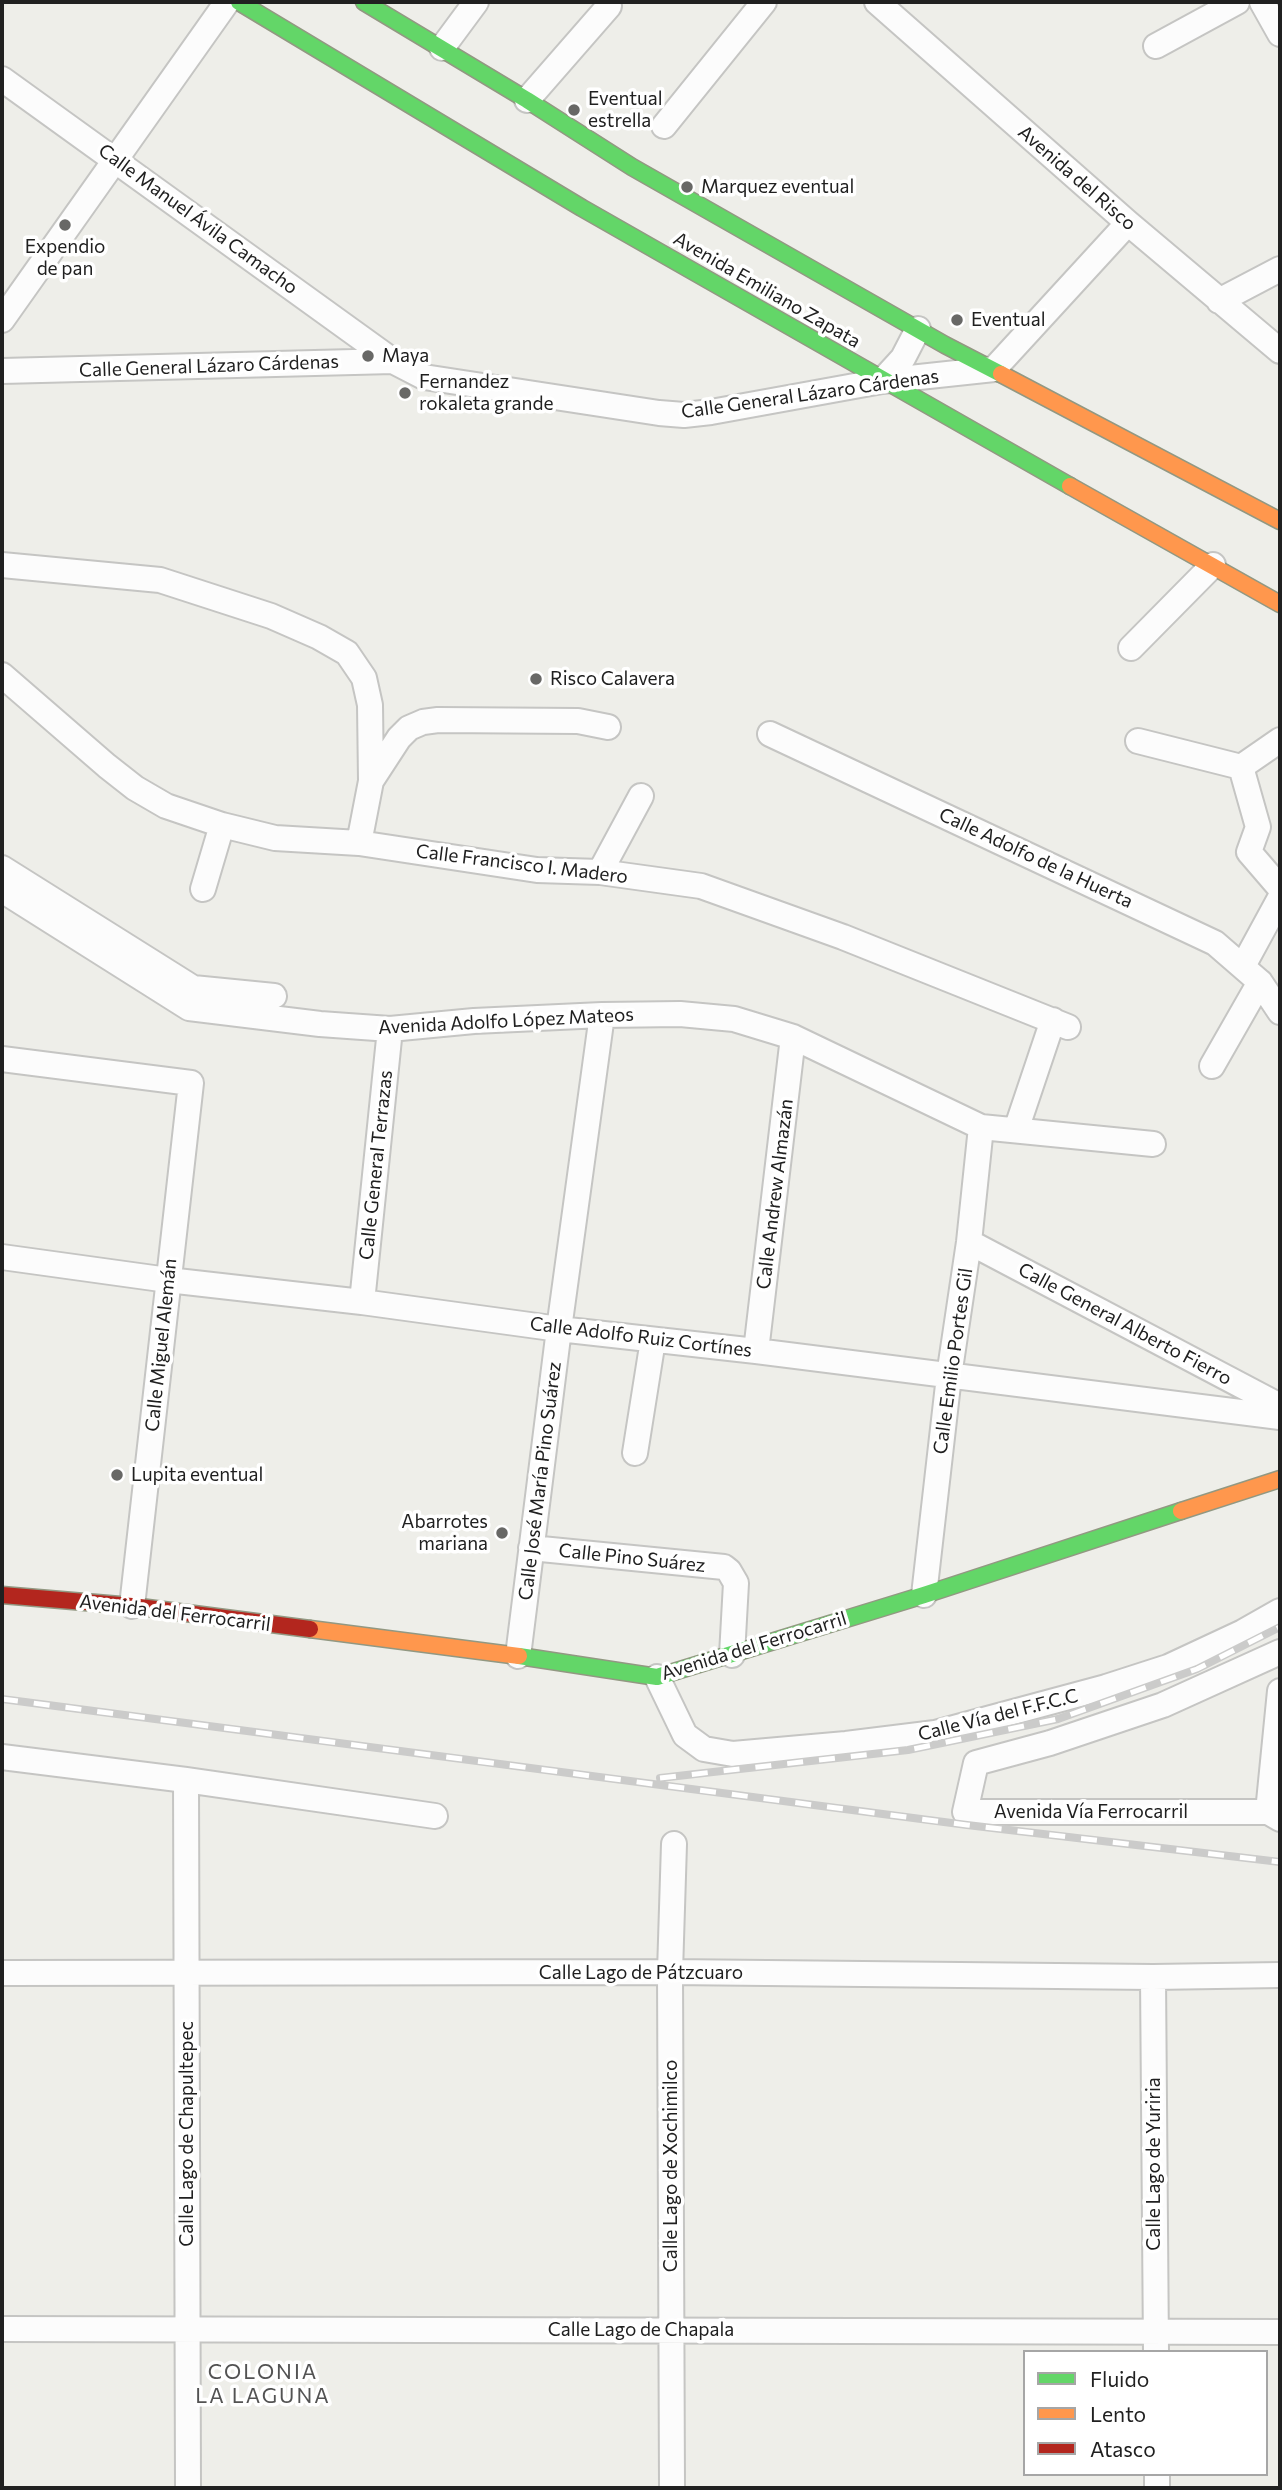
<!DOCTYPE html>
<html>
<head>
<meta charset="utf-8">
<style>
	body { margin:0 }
	#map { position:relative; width:1282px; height:2490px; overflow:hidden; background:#eeeee9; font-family:Commissioner,sans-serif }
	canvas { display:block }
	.frame { position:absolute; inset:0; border:4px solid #202020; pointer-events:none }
	.legend { position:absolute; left:1023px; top:2350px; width:245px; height:126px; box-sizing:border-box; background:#fff; border:2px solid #a6a6a6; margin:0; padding:9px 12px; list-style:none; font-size:21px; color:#202020 }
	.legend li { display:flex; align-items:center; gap:14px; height:35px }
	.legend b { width:35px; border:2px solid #a6a6a6 }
</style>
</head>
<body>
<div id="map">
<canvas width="1282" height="2490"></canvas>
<div class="frame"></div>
<ul class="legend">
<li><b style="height:9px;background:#63d668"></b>Fluido</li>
<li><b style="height:9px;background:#ff974d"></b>Lento</li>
<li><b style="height:9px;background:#b3261e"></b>Atasco</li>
</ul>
</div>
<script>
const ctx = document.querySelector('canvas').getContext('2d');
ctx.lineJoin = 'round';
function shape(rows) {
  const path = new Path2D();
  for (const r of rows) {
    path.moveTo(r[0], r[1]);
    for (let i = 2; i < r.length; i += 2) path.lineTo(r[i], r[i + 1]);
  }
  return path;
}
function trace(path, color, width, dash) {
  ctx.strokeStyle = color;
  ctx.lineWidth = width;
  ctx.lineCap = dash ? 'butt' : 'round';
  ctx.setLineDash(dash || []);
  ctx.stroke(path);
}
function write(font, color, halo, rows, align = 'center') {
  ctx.font = font + ' Commissioner,sans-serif';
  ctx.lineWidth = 7;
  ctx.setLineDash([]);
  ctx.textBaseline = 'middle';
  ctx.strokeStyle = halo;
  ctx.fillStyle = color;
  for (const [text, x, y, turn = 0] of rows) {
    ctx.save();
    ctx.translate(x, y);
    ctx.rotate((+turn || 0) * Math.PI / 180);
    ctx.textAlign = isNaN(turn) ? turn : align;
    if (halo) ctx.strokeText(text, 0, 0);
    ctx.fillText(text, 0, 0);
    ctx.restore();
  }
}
const street = shape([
	[877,2,1128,223,1280,351],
	[1262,2,1280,34],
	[1156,46,1237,2],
	[442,48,476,2],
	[2,79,393,361],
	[527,100,609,6],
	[664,126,764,2],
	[1219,301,1280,269],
	[2,320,227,2],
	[2,371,393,361,424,377,659,413,684,415,711,412,882,381,994,369,1128,223],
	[882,381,903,358,918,329],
	[2,565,160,580,271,616,319,637,347,653,364,678,370,705,371,781,359,843],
	[1131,648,1213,565],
	[2,675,107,766,135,788,166,806,222,825,275,838,359,843,537,870,600,872,701,886,843,937,1068,1027],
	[770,734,1215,943,1260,982,1280,1012],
	[1138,741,1241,767],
	[1241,767,1258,827,1249,852,1280,888],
	[1241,767,1280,740],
	[371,781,399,738,409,728,423,722,438,720,578,721,608,727],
	[2,868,193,988,274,996],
	[600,872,641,796],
	[203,889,222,825],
	[2,890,189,1008,320,1024,390,1029,474,1021,602,1015,680,1014,734,1019,793,1037,981,1127,1153,1144],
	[1243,966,1280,898],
	[2,1059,191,1083,132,1606],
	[1212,1066,1260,982],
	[1016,1130,1053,1020],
	[969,1242,1280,1406],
	[2,1257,168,1280,362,1302,559,1329,756,1351,1280,1417],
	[362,1302,390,1029],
	[756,1351,793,1037],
	[635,1453,653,1340],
	[531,1548,724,1567,729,1571,736,1583,732,1655],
	[924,1595,949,1376,969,1242,981,1127],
	[1280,1652,1163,1705,1050,1743,976,1763,965,1812,1268,1812,1280,1819],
	[518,1656,559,1329,602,1015],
	[657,1677,685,1735,704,1749,733,1754,846,1744,935,1733,1106,1687,1168,1667,1243,1632,1280,1611],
	[2,1757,186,1780,435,1816],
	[186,1780,188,2488],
	[1268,1812,1280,1691],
	[2,1973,670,1972,1153,1977,1280,1975],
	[1153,1977,1156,2352],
	[2,2329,1280,2332],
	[1157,2474,1157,2488],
	[672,2488,670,1972,674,1844]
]);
const fast = shape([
	[239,2,582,208,1070,486],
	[364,2,527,100,632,167,945,345,1001,374],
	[519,1656,657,1677,924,1595,1181,1511]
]);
const slow = shape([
	[1001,374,1280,521],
	[1070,486,1280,604],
	[1181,1511,1280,1479],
	[310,1629,519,1656]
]);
const jam = shape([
	[2,1595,132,1606,310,1629]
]);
trace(street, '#c5c5c3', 28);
trace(fast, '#929882', 19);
trace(slow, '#929882', 19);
trace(jam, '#929882', 19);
trace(street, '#fcfcfc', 24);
trace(fast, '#63d668', 16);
trace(slow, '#ff974d', 16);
trace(jam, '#b3261e', 16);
const rail = shape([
	[2,1699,967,1825,1280,1862],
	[660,1778,908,1750,1058,1719,1197,1669,1280,1627]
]);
trace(rail, '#cbcbca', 8);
trace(rail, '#fff', 5, [16]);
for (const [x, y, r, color] of [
	[574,110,7,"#686866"],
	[687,187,7,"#686866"],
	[65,225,7,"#686866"],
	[957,320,7,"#686866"],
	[368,356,7,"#686866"],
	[405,393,7,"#686866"],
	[536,679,7,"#686866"],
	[117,1475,7,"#686866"],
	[502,1533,7,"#686866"]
]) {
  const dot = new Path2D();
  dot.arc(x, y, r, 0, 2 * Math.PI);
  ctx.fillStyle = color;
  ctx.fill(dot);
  trace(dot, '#fff', 2.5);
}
write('19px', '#202020', '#fff', [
	["Eventual",588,99],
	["estrella",588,121],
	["Marquez eventual",701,187],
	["Expendio",65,247,"center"],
	["de pan",65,269,"center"],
	["Eventual",971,320],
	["Maya",382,356],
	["Fernandez",419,382],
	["rokaleta grande",419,404],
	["Risco Calavera",550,679],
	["Lupita eventual",131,1475],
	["Abarrotes",488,1522,"right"],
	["mariana",488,1544,"right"]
], 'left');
write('19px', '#202020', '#fff', [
	["Avenida del Risco",1077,178,41],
	["Calle Manuel Ávila Camacho",198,219,36],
	["Avenida Emiliano Zapata",767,290,30],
	["Calle General Lázaro Cárdenas",209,366,-2],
	["Calle General Lázaro Cárdenas",810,394,-8],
	["Calle Adolfo de la Huerta",1036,858,25],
	["Calle Francisco I. Madero",522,864,7],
	["Avenida Adolfo López Mateos",506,1021,-3],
	["Calle General Terrazas",376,1165,-84],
	["Calle Andrew Almazán",775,1194,-83],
	["Calle General Alberto Fierro",1125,1324,28],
	["Calle Adolfo Ruiz Cortínes",641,1337,7],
	["Calle Miguel Alemán",161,1345,-84],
	["Calle Emilio Portes Gil",953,1361,-82],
	["Calle José María Pino Suárez",540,1481,-83],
	["Calle Pino Suárez",632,1558,6],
	["Avenida del Ferrocarril",175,1613,7],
	["Avenida del Ferrocarril",754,1646,-17],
	["Calle Vía del F.F.C.C",998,1715,-14],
	["Avenida Vía Ferrocarril",1091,1812],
	["Calle Lago de Pátzcuaro",641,1973],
	["Calle Lago de Chapultepec",187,2134,-90],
	["Calle Lago de Yuriria",1154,2164,-90],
	["Calle Lago de Xochimilco",671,2166,-90],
	["Calle Lago de Chapala",641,2330]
]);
ctx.letterSpacing = '2px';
write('21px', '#535353', '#fff', [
	["COLONIA",263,2372],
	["LA LAGUNA",263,2396]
]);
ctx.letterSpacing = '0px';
</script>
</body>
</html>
